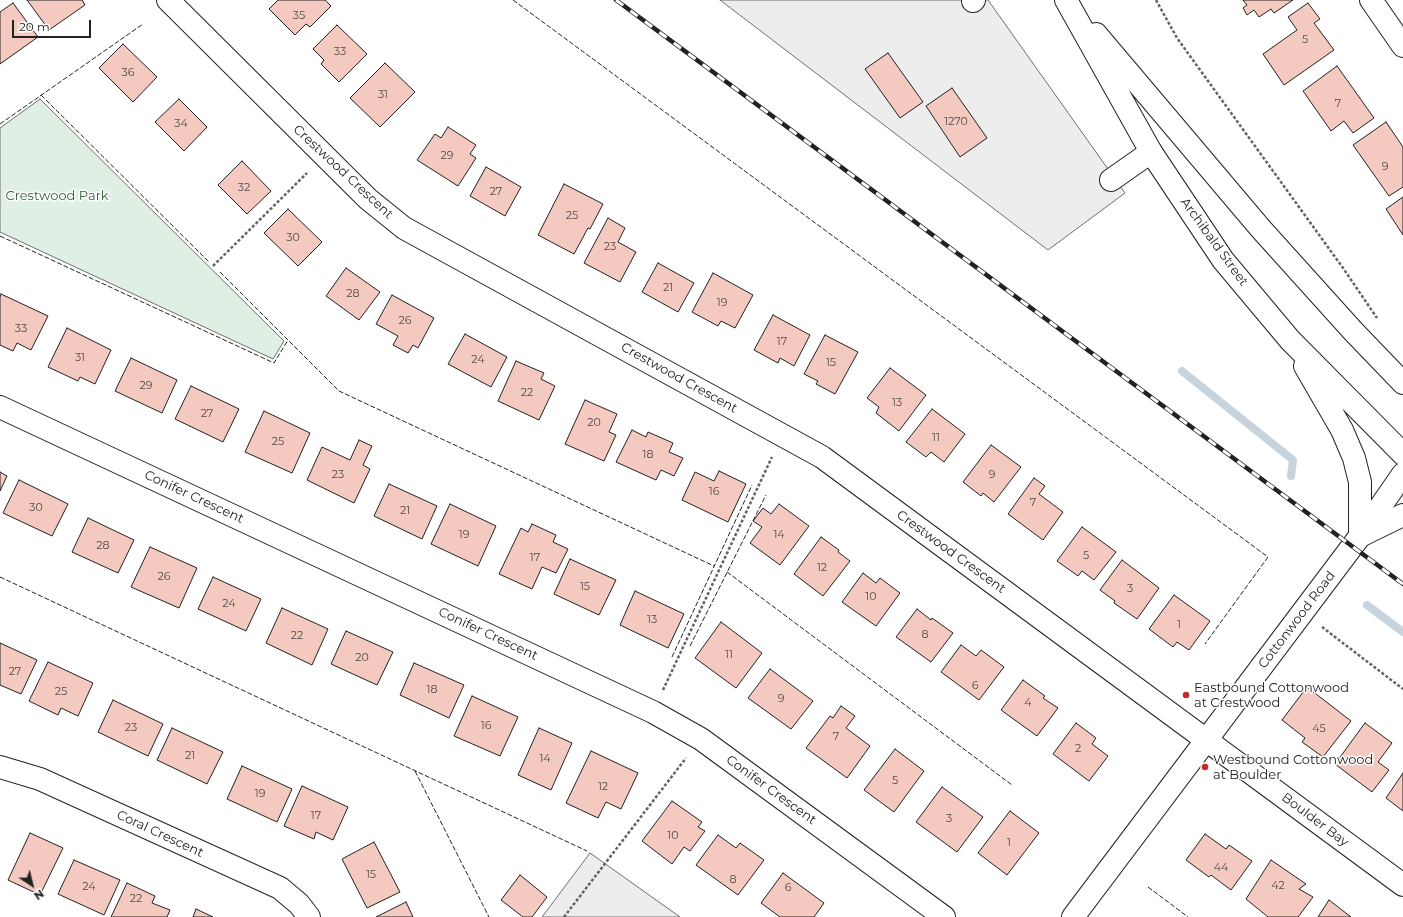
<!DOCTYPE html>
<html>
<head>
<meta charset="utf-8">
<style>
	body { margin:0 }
	#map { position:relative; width:1403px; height:917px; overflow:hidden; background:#fff; font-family:Montserrat,sans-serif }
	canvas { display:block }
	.north { position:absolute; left:12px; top:865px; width:40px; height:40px; -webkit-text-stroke:3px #fff; paint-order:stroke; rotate:145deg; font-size:11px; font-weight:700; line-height:16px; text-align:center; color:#222 }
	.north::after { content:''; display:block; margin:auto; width:14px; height:18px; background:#222; clip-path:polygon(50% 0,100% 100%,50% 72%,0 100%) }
	.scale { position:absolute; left:12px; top:20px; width:79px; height:18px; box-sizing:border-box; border:2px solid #222; border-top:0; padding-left:5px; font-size:12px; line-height:14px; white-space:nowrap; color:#222; -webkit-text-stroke:3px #fff; paint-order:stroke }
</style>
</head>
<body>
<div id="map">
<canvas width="1403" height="917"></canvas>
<div class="north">N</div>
<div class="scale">20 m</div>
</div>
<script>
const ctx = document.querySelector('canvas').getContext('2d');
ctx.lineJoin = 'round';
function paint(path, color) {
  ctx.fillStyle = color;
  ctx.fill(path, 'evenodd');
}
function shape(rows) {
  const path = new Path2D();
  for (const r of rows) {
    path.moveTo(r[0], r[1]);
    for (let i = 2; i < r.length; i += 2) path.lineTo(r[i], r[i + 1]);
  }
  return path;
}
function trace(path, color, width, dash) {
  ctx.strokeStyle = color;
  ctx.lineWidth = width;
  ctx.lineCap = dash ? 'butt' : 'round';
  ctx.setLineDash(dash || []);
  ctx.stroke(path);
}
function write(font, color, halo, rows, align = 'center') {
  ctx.font = font + ' Montserrat,sans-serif';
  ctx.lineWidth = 3;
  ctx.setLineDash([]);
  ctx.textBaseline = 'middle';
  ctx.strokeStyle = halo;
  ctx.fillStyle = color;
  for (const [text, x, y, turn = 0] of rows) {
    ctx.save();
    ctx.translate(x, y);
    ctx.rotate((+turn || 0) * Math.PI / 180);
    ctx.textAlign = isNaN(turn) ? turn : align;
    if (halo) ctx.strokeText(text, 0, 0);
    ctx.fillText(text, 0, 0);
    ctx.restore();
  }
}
const green = shape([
	[40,99,284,341,273,359,0,232,0,128,40,99]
]);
paint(green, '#e0efe3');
trace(green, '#6f6f6f', 1);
const parking = shape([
	[720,0,988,0,1125,193,1048,250,720,0],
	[590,853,680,917,542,917,590,853]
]);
paint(parking, '#ededed');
trace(parking, '#6f6f6f', 1);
trace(shape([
	[1182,371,1293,460,1291,476],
	[1367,605,1403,632]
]), '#c7d3dd', 8);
const building = shape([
	[27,0,82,0,85,5,49,30,27,0],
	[278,0,325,0,331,6,310,27,306,24,295,35,269,9,278,0],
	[1243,0,1293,0,1274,13,1271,9,1259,17,1254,10,1247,15,1243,8,1247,5,1243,0],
	[13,3,38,37,0,64,0,12,13,3],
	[1308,3,1320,19,1314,23,1334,50,1284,85,1263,54,1297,30,1288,17,1308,3],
	[337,25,367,54,339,82,321,64,324,60,313,49,337,25],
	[123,44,157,77,133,102,99,68,123,44],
	[888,53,923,102,900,118,865,69,888,53],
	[385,63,415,92,380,127,350,98,385,63],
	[1337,66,1374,118,1353,133,1344,121,1331,131,1303,91,1337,66],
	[952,88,987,138,960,157,926,106,952,88],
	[179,99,207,127,184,151,155,122,179,99],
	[1386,122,1403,147,1403,187,1389,196,1353,145,1386,122],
	[448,127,476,145,470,154,476,158,458,186,417,160,435,134,441,138,448,127],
	[242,161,271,191,247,214,218,185,242,161],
	[486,167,521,187,505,216,470,196,486,167],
	[564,184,603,204,590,229,588,228,574,254,538,235,564,184],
	[1403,197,1403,235,1386,209,1403,197],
	[288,209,322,242,298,266,264,233,288,209],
	[608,218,625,228,618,242,636,252,620,282,584,263,608,218],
	[658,263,694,283,678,312,642,292,658,263],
	[346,268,380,292,359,320,326,296,346,268],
	[713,273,753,295,735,328,721,321,718,326,692,312,713,273],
	[1,294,48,316,31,350,17,343,13,351,0,345,0,297,1,294],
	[392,295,434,318,418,348,413,345,408,353,393,345,398,336,376,324,392,295],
	[773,315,810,335,794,366,780,358,778,363,754,350,773,315],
	[67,328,111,350,95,384,80,377,78,381,48,367,67,328],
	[465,334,507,357,491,387,448,364,465,334],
	[825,335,858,352,835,394,816,384,818,381,804,374,825,335],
	[131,358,177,380,162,413,115,391,131,358],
	[516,361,544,373,541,379,555,386,539,420,498,401,516,361],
	[890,368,926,395,899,431,876,413,879,407,867,398,890,368],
	[191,386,239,409,223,442,175,419,191,386],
	[585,400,617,414,609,432,616,435,604,461,565,444,585,400],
	[932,409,965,434,944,462,931,452,926,457,906,442,932,409],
	[264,411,310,433,292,473,245,452,264,411],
	[632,430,646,437,648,432,673,443,669,452,683,458,674,476,661,470,656,480,616,462,632,430],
	[359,440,372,446,363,465,370,469,354,503,307,480,322,447,350,460,359,440],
	[991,445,1021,467,994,502,983,493,981,496,963,482,991,445],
	[719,471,746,484,728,522,682,500,695,472,714,481,719,471],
	[0,472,7,476,0,491,0,472],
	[1034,478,1045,486,1039,494,1063,512,1043,540,1008,514,1034,478],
	[19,480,68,504,52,536,3,513,19,480],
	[389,484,437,506,422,539,374,516,389,484],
	[450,504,496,526,478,566,431,544,450,504],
	[779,504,809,526,780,565,750,543,762,527,753,521,763,508,771,514,779,504],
	[88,518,134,540,118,573,72,552,88,518],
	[532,524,556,535,553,542,568,549,556,573,542,567,532,589,499,574,521,528,528,532,532,524],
	[1082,527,1116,552,1094,580,1082,571,1078,576,1057,561,1082,527],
	[821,537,839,550,838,552,850,561,823,596,794,574,821,537],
	[150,547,197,568,179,608,131,587,150,547],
	[570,559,616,580,599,615,554,594,570,559],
	[1122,560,1159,588,1137,619,1114,603,1115,601,1100,590,1122,560],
	[863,573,876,583,880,578,900,593,876,626,842,602,863,573],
	[213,577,261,599,246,631,198,609,213,577],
	[635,591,684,614,668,648,620,625,635,591],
	[1174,595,1210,621,1189,650,1177,642,1173,647,1149,629,1174,595],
	[282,608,328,629,312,665,266,643,282,608],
	[917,609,931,620,932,618,953,633,931,662,896,637,917,609],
	[721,622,762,653,736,688,695,658,721,622],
	[346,631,393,652,377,685,331,664,346,631],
	[0,643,37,660,21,694,0,685,0,643],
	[961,645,976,656,981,650,1004,667,979,700,941,672,961,645],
	[48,662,93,683,78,716,61,708,58,715,29,701,48,662],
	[414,663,464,685,449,718,400,695,414,663],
	[770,669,813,701,791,729,748,698,770,669],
	[1023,680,1045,696,1043,698,1058,708,1037,736,1001,710,1023,680],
	[1307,687,1351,721,1323,757,1302,742,1305,738,1282,720,1307,687],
	[472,696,518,717,500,756,454,736,472,696],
	[113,700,163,724,148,756,98,732,113,700],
	[841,706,855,716,846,728,870,746,847,778,806,748,830,716,833,718,841,706],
	[1076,723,1096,738,1092,744,1108,756,1089,781,1053,754,1076,723],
	[1365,723,1392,743,1378,762,1389,770,1372,792,1335,764,1365,723],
	[172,728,223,752,207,784,157,760,172,728],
	[539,728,572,743,551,790,518,775,539,728],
	[895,749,924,771,894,812,864,790,895,749],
	[591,751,638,773,621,809,606,802,598,818,566,803,591,751],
	[242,766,292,789,277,822,227,799,242,766],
	[1403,773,1403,811,1386,798,1403,773],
	[302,786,348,807,333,840,316,832,314,839,284,826,302,786],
	[942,787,983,817,957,852,916,822,942,787],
	[672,801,702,822,698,827,705,831,690,851,684,847,672,864,642,841,672,801],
	[1010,811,1039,833,1007,875,978,853,1010,811],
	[30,833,63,848,40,895,8,880,30,833],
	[1205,834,1226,849,1229,845,1252,861,1231,890,1211,875,1209,877,1186,860,1205,834],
	[718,835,736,848,740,843,764,860,738,895,696,865,718,835],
	[374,842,400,892,367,908,342,859,374,842],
	[74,860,120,880,104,915,58,894,74,860],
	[1271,860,1306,884,1299,889,1313,897,1298,917,1268,917,1246,899,1271,860],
	[783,873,824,903,814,917,780,917,761,903,783,873],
	[520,875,547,897,532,917,523,917,501,900,520,875],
	[127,883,155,896,152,903,170,910,167,917,111,917,127,883],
	[1329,900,1351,917,1318,917,1329,900],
	[406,902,413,917,376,917,406,902],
	[196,909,213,917,193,917,196,909]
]);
paint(building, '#f3c9c0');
trace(building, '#222', 1);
const minor = shape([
	[168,0,368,199,404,228,822,457,1403,885],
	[1371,0,1403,46],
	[973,1,974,0],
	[1111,180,1151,152],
	[0,407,653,712,701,739,944,917],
	[0,767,40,779,280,888,299,904,309,917],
	[1073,917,1360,536,1403,474]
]);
const major = shape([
	[1066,0,1151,152,1223,260,1290,340,1403,454],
	[1096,34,1261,229,1353,331,1403,383],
	[1305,366,1342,430,1354,458,1360,482,1360,536,1403,515]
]);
trace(minor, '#222', 24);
trace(major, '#222', 24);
trace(shape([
	[1156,0,1177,38,1343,268,1377,318],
	[213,266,307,173],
	[1322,627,1403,689],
	[663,690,772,457],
	[564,917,686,758]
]), '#646464', 2.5, [3, 2]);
trace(minor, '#fff', 22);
trace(major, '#fff', 22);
const rail = shape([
	[616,0,1403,584]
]);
trace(rail, '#222', 4.5);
trace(rail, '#fff', 3, [9]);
trace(shape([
	[513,0,1268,557,1205,644],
	[41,95,209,262],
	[0,124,143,24],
	[0,236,274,363,288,340],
	[220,272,339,391,714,566],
	[727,572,1012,785],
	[0,577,587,851],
	[690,646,766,495],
	[672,657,752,485],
	[415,771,489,917],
	[1148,887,1188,917]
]), '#222', 1, [5, 2]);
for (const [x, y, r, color] of [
	[1186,695,4,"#c62828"],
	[1205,767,4,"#c62828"]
]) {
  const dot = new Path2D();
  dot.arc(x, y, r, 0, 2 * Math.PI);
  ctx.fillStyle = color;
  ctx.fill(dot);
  trace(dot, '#fff', 1.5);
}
write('11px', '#564c4a', null, [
	["35",299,16],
	["5",1305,40],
	["33",340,52],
	["36",128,73],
	["31",383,95],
	["7",1338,104],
	["1270",956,122],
	["34",181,124],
	["29",447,156],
	["9",1385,167],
	["32",244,188],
	["27",496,192],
	["25",572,216],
	["30",293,238],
	["23",610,247],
	["21",668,288],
	["28",353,294],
	["19",722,303],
	["26",405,321],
	["33",21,329],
	["17",782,342],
	["31",80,358],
	["24",478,360],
	["15",831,363],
	["29",146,386],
	["22",527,393],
	["13",897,403],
	["27",207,414],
	["20",594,423],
	["11",936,438],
	["25",278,442],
	["18",648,455],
	["23",338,475],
	["9",992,475],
	["16",714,492],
	["7",1033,503],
	["30",36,508],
	["21",405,511],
	["19",464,535],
	["14",779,535],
	["28",103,546],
	["5",1086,556],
	["17",535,558],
	["12",822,568],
	["26",164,577],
	["15",585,587],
	["3",1130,589],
	["10",871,597],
	["24",229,604],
	["13",652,620],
	["1",1179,625],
	["8",925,635],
	["22",297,636],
	["11",729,655],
	["20",362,658],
	["27",15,672],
	["6",975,686],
	["18",432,690],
	["25",61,692],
	["9",781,699],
	["4",1028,703],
	["16",486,726],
	["23",131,728],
	["45",1319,729],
	["7",836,737],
	["2",1078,749],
	["21",190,756],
	["14",545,759],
	["5",895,781],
	["12",603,787],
	["19",260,794],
	["17",316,816],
	["3",949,819],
	["10",673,836],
	["1",1009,843],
	["44",1221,868],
	["15",371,875],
	["8",733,880],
	["42",1278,886],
	["24",89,887],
	["6",788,888],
	["22",136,899]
]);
write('13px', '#222', '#fff', [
	["Crestwood Crescent",343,172,43],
	["Archibald Street",1214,242,54],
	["Crestwood Crescent",679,378,29],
	["Conifer Crescent",194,497,25],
	["Crestwood Crescent",951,552,36],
	["Cottonwood Road",1297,620,-53],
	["Conifer Crescent",488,634,25],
	["Conifer Crescent",771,790,36],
	["Boulder Bay",1315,820,37],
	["Coral Crescent",160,834,25]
]);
write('13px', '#2f5e38', '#fff', [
	["Crestwood Park",57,196]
]);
write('13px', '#222', '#fff', [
	["Eastbound Cottonwood",1194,688],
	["at Crestwood",1194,703],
	["Westbound Cottonwood",1213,760],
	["at Boulder",1213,775]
], 'left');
</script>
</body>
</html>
